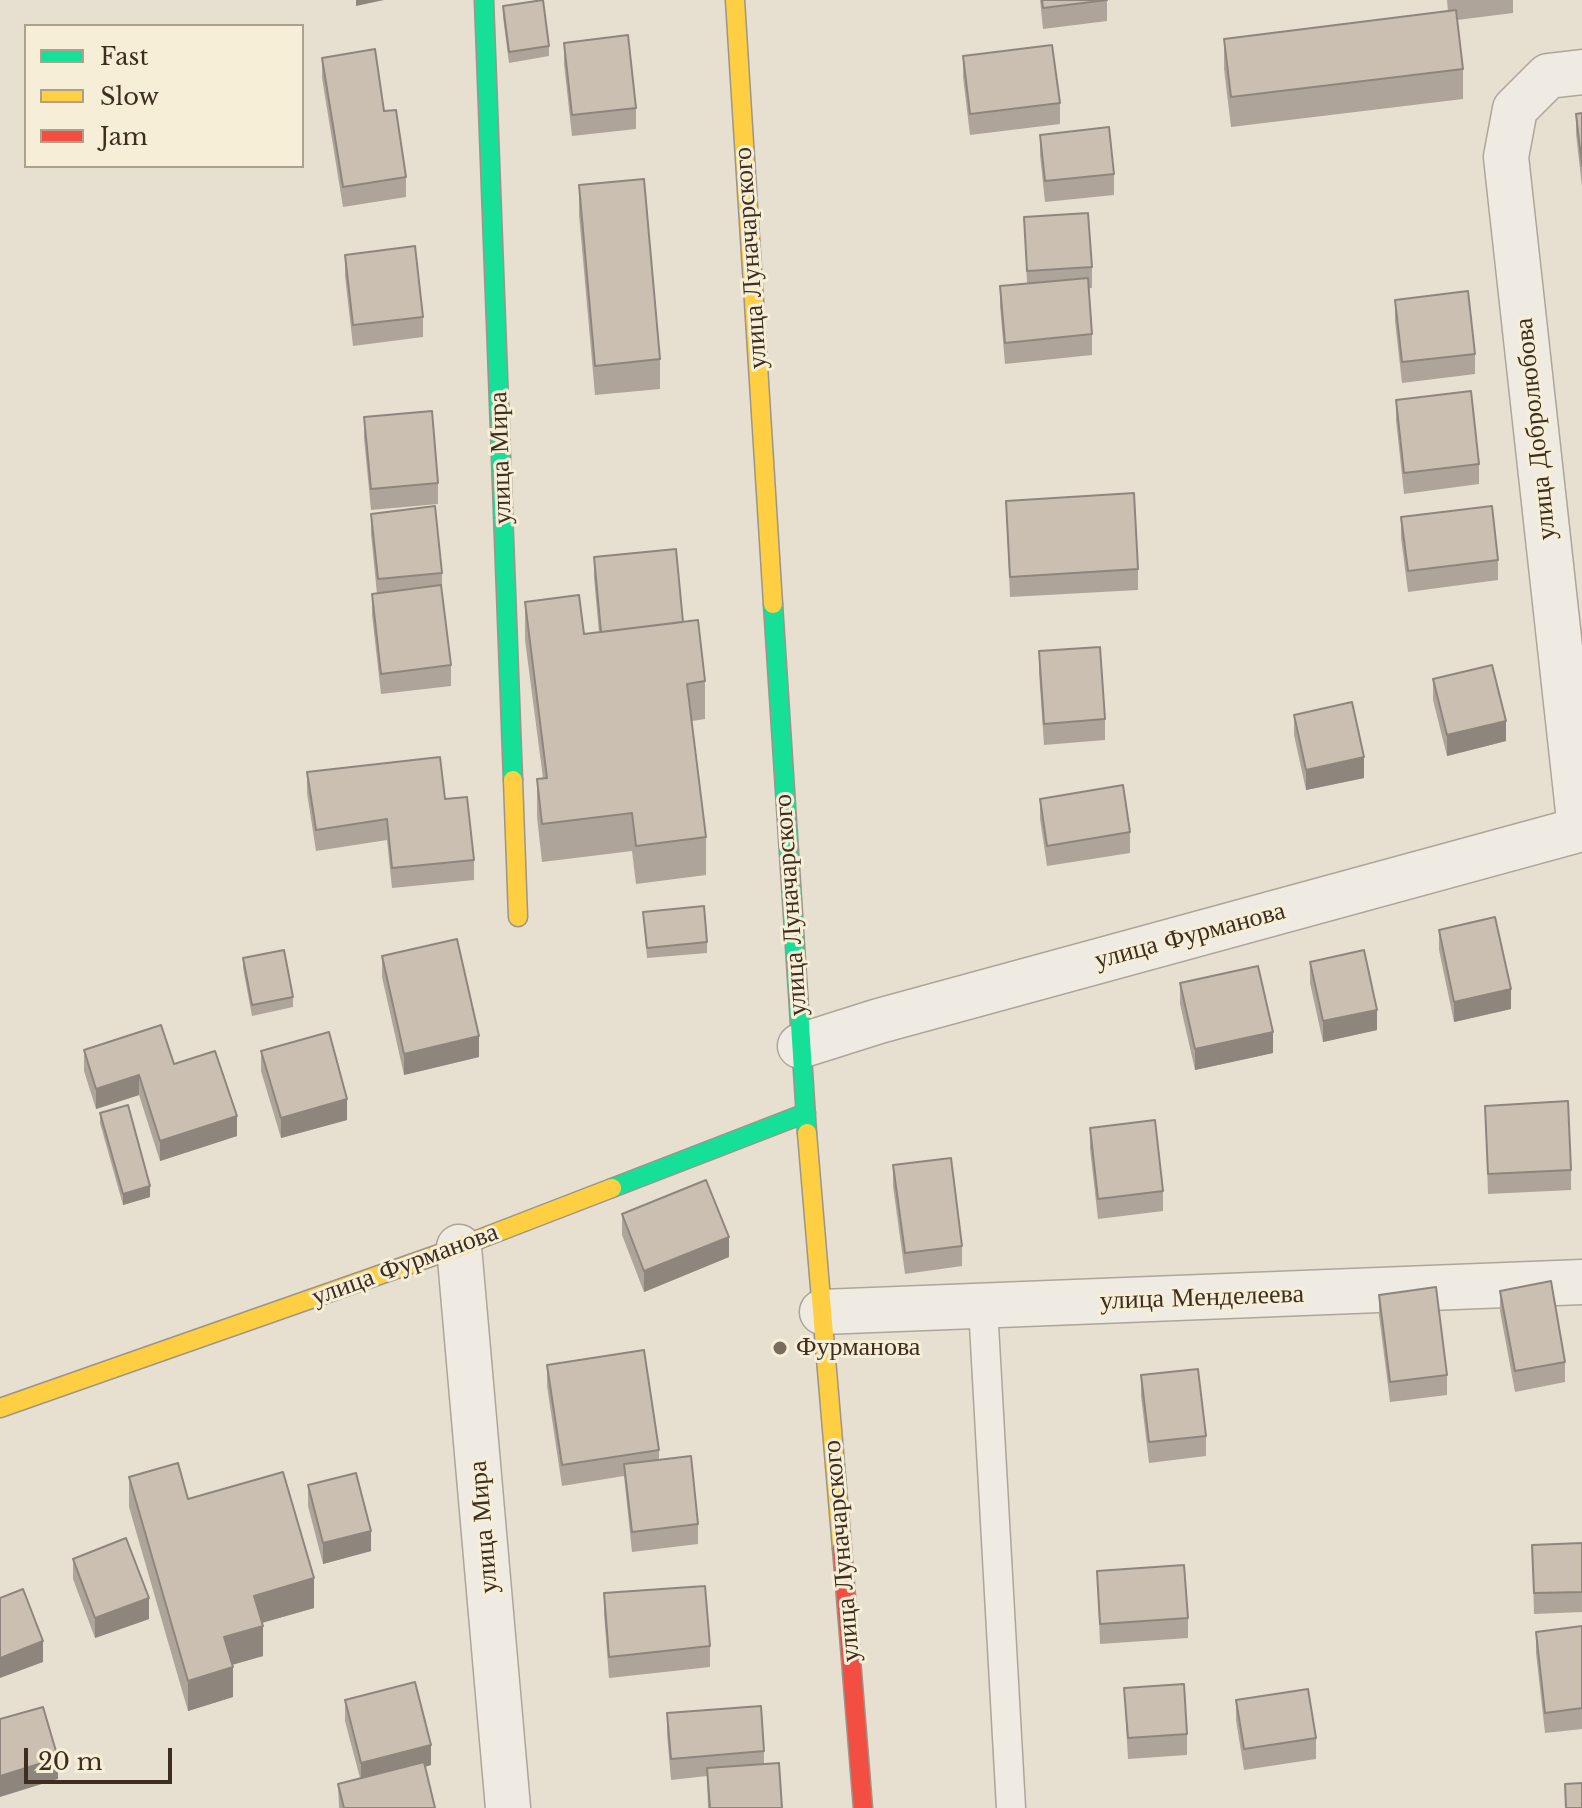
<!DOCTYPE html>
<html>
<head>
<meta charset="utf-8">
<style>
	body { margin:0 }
	#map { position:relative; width:1582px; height:1808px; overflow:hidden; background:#e7e0d1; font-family:"Libre Baskerville",serif }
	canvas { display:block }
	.legend { position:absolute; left:24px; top:24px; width:280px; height:144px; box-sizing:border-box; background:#f7eed8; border:2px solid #ada18e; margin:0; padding:10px 14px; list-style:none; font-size:24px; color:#3d2e20 }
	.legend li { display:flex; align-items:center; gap:16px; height:40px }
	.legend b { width:40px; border:2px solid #ada18e }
	.scale { position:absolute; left:24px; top:1748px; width:148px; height:36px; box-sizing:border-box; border:4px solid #3d2e20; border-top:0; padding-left:10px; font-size:24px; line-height:28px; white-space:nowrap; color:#3d2e20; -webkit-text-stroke:6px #f7eed8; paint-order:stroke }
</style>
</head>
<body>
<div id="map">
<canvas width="1582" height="1808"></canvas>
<ul class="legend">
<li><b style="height:10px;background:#16e098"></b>Fast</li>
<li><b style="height:10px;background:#ffcf43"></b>Slow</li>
<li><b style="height:10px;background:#f24e42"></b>Jam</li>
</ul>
<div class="scale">20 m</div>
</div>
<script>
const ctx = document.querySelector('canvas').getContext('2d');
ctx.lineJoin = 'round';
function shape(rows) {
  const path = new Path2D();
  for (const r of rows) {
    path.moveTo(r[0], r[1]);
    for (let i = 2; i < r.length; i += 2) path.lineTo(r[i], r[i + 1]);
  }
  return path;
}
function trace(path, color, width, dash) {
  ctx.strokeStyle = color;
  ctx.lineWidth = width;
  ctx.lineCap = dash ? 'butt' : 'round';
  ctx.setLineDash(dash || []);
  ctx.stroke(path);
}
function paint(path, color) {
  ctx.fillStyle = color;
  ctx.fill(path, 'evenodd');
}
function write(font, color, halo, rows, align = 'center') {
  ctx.font = font + ' "Libre Baskerville",serif';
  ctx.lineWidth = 6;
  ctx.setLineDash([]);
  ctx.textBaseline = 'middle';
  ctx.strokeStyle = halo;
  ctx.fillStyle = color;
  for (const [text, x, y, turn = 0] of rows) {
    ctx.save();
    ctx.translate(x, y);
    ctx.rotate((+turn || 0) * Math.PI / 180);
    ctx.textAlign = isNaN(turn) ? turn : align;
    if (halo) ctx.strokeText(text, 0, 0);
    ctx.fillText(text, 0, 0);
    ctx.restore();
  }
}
const lane = shape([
	[983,1307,1011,1808]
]);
const street = shape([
	[1580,829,1506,157,1515,109,1548,76,1582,72],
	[800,1046,879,1021,1582,829],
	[459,1247,508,1808],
	[822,1312,1582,1282]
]);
const fast = shape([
	[484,0,513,780],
	[773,604,807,1133],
	[612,1188,806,1113]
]);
const slow = shape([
	[735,0,773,604],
	[513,780,518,917],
	[807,1133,842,1548],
	[0,1408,459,1247,612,1188]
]);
const jam = shape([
	[842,1548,863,1808]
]);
trace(lane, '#ada599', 31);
trace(street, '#ada599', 47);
trace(fast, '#9c958a', 21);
trace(slow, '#9c958a', 21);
trace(jam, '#9c958a', 21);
trace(lane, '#efebe3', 28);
trace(street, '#efebe3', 44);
trace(fast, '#16e098', 18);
trace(slow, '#ffcf43', 18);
trace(jam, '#f24e42', 18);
paint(shape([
	[1040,0,1107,0,1107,21,1043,29],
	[1447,0,1513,0,1513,13,1457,20,1463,69,1463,99,1231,127,1224,69,1224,39,1448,11],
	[503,6,549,46,549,56,509,63,503,17],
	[564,43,636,108,636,129,572,136,564,64],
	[963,56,1060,103,1060,124,970,135,963,77],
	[322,58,384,111,406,177,406,197,343,207,322,78],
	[1582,113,1582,187,1576,134,1576,114],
	[1040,135,1114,174,1114,195,1045,202,1040,155],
	[579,185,660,359,660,389,595,395,579,215],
	[1024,217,1092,267,1092,288,1088,288,1092,334,1092,355,1005,364,1000,306,1000,286,1027,283],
	[345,255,423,317,423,337,353,346,345,276],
	[1395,300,1475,354,1475,374,1402,383,1395,321],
	[1396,400,1479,464,1479,484,1404,494,1396,420],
	[364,417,438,483,438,504,371,510,364,438],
	[1006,501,1138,569,1138,590,1010,597],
	[371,514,442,573,442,592,451,665,451,686,381,694,372,615,372,594,377,594,371,534],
	[1401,517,1498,560,1498,580,1408,592,1401,538],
	[594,557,683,622,705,681,705,719,692,721,706,837,706,875,636,884,632,851,542,862,537,817,537,779,543,778,525,640,525,602,584,634,599,633,594,578],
	[1039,651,1105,719,1105,740,1044,745,1039,672],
	[1433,679,1506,741,1447,756,1433,700],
	[1294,715,1364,778,1306,790,1294,735],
	[307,772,445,799,474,860,474,880,392,888,387,840,316,851,307,793],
	[1040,799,1130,832,1130,853,1047,866,1040,819],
	[643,912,707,942,707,953,647,958],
	[1439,930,1511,1009,1454,1022,1439,950],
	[382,956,479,1057,404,1075,382,977],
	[243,958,293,997,293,1007,252,1016,243,968],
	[1310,962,1377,1030,1323,1042,1310,983],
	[1180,983,1273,1053,1195,1070,1180,1004],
	[84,1050,174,1064,237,1136,160,1161,139,1095,96,1109,84,1071],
	[261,1051,347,1120,281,1138,261,1071],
	[1485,1106,1571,1170,1571,1190,1488,1194],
	[100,1113,150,1197,123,1205,100,1123],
	[1090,1128,1163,1191,1163,1211,1098,1219,1090,1149],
	[893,1165,962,1246,962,1266,905,1274,893,1186],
	[622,1214,729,1257,644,1292,622,1235],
	[1500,1291,1565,1362,1565,1382,1515,1392,1500,1311],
	[1379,1295,1447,1375,1447,1395,1390,1402,1379,1315],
	[547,1365,659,1450,659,1460,698,1524,698,1544,632,1552,624,1476,562,1486,547,1386],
	[1141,1375,1206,1436,1206,1456,1149,1463,1141,1396],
	[129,1477,188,1499,314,1608,262,1623,263,1656,232,1665,233,1697,188,1711,129,1507],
	[308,1485,371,1551,323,1564,308,1506],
	[1582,1543,1582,1612,1534,1614,1532,1545],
	[73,1559,149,1619,95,1638,73,1579],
	[1097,1571,1188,1618,1188,1638,1100,1644],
	[604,1593,710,1646,710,1667,609,1678,604,1613],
	[1582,1626,1582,1729,1545,1733,1536,1653,1536,1632],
	[1124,1688,1187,1734,1187,1755,1128,1759],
	[345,1700,431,1765,425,1767,435,1808,339,1808,338,1784,360,1778,345,1721],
	[1236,1700,1316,1738,1316,1759,1244,1770,1236,1720],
	[667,1713,764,1751,764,1764,782,1808,708,1808,707,1776,671,1780,667,1734]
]), '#afa499');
paint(shape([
	[356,0,384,0,356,6],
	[1506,721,1506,741,1447,756,1447,735],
	[1364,757,1364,778,1306,790,1306,770],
	[1511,989,1511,1009,1454,1022,1454,1002],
	[1377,1010,1377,1030,1323,1042,1323,1021],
	[1273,1032,1273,1053,1195,1070,1195,1049],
	[479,1036,479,1057,404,1075,404,1054],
	[139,1075,139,1095,96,1109,96,1089],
	[347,1099,347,1120,281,1138,281,1118],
	[237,1116,237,1136,160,1161,160,1141],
	[150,1186,150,1197,123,1205,123,1194],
	[729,1237,729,1257,644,1292,644,1271],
	[371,1531,371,1551,323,1564,323,1543],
	[314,1578,314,1608,254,1625,254,1596],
	[149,1598,149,1619,95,1638,95,1618],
	[263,1626,263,1656,224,1667,224,1637],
	[43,1641,43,1662,0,1678,0,1658],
	[233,1667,233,1697,188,1711,188,1681],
	[431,1745,431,1765,361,1784,361,1763],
	[58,1758,58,1779,0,1797,0,1776]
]), '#8e867d');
const building = shape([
	[543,0,549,46,509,52,503,6,543,0],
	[1042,0,1107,0,1043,8,1042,0],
	[1456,10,1463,69,1231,97,1224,39,1456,10],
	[628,35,636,108,572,115,564,43,628,35],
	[1052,45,1060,103,970,114,963,56,1052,45],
	[375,49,384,111,396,110,406,177,343,187,322,58,375,49],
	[1582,113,1582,166,1576,114,1582,113],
	[1109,127,1114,174,1045,181,1040,135,1109,127],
	[644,179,660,359,595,366,579,185,644,179],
	[1088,213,1092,267,1027,271,1024,217,1088,213],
	[415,246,423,317,353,325,345,255,415,246],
	[1088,278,1092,334,1005,343,1000,286,1088,278],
	[1468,291,1475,354,1402,362,1395,300,1468,291],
	[1471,391,1479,464,1404,473,1396,400,1471,391],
	[432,411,438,483,371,489,364,417,432,411],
	[1134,493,1138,569,1010,577,1006,501,1134,493],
	[435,506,442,573,378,579,371,514,435,506],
	[1492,506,1498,560,1408,571,1401,517,1492,506],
	[676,549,683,622,601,632,594,557,676,549],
	[441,585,451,665,381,674,372,594,441,585],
	[579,595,584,634,698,620,705,681,687,684,706,837,636,846,632,813,542,824,537,779,547,778,525,602,579,595],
	[1100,647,1105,719,1044,724,1039,651,1100,647],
	[1492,665,1506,721,1447,735,1433,679,1492,665],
	[1352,702,1364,757,1306,770,1294,715,1352,702],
	[440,757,445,799,467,797,474,860,392,868,387,819,316,830,307,772,440,757],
	[1123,785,1130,832,1047,846,1040,799,1123,785],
	[704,906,707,942,647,948,643,912,704,906],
	[1495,917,1511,989,1454,1002,1439,930,1495,917],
	[457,939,479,1036,404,1054,382,956,457,939],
	[284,950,293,997,252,1005,243,958,284,950],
	[1364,950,1377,1010,1323,1021,1310,962,1364,950],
	[1258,966,1273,1032,1195,1049,1180,983,1258,966],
	[161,1025,174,1064,215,1051,237,1116,160,1141,139,1075,96,1089,84,1050,161,1025],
	[329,1032,347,1099,281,1118,261,1051,329,1032],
	[1568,1101,1571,1170,1488,1174,1485,1106,1568,1101],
	[128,1105,150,1186,123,1194,100,1113,128,1105],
	[1155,1120,1163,1191,1098,1199,1090,1128,1155,1120],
	[951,1158,962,1246,905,1253,893,1165,951,1158],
	[706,1180,729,1237,644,1271,622,1214,706,1180],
	[1551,1281,1565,1362,1515,1371,1500,1291,1551,1281],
	[1436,1287,1447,1375,1390,1382,1379,1295,1436,1287],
	[644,1350,659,1450,562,1465,547,1365,644,1350],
	[1198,1369,1206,1436,1149,1442,1141,1375,1198,1369],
	[691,1456,698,1524,632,1532,624,1464,691,1456],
	[178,1463,188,1499,283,1472,314,1578,254,1596,263,1626,224,1637,233,1667,188,1681,129,1477,178,1463],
	[356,1473,371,1531,323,1543,308,1485,356,1473],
	[126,1538,149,1598,95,1618,73,1559,126,1538],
	[1582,1543,1582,1592,1534,1593,1532,1545,1582,1543],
	[1184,1565,1188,1618,1100,1624,1097,1571,1184,1565],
	[705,1586,710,1646,609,1657,604,1593,705,1586],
	[23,1589,43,1641,0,1658,0,1598,23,1589],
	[1582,1626,1582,1708,1545,1713,1536,1632,1582,1626],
	[415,1682,431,1745,361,1763,345,1700,415,1682],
	[1184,1684,1187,1734,1128,1738,1124,1688,1184,1684],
	[1308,1689,1316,1738,1244,1749,1236,1700,1308,1689],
	[761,1706,764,1751,671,1759,667,1713,761,1706],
	[43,1707,58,1758,0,1776,0,1719,43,1707],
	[424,1762,435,1808,344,1808,338,1784,424,1762],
	[779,1763,782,1808,710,1808,707,1768,779,1763],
	[1582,1783,1582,1808,1566,1808,1565,1784,1582,1783]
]);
paint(building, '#cbbfb2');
trace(building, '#8e867d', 2);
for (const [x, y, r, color] of [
	[780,1348,8,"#786c5e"]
]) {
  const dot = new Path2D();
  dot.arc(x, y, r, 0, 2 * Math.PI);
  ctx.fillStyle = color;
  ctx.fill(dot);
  trace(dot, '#f7eed8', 3);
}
write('26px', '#3d2e20', '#f7eed8', [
	["улица Луначарского",751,258,-94],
	["улица Добролюбова",1536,429,-96],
	["улица Мира",501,458,-92],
	["улица Луначарского",791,905,-94],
	["улица Фурманова",1190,936,-15],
	["улица Фурманова",405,1265,-20],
	["улица Менделеева",1202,1298,-2],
	["улица Мира",484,1527,-95],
	["улица Луначарского",842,1551,-95]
]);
write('26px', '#3d2e20', '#f7eed8', [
	["Фурманова",796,1348]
], 'left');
</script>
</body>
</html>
